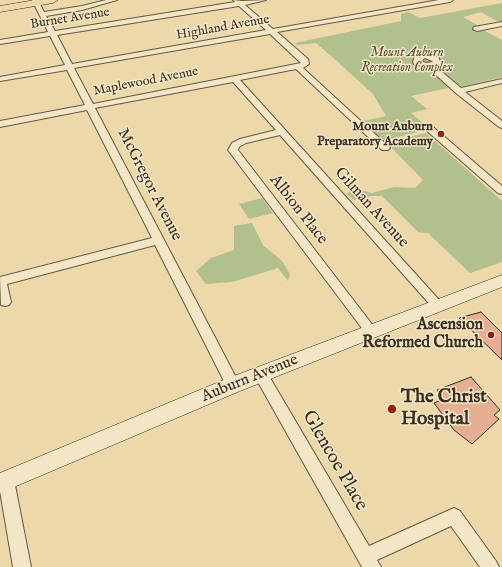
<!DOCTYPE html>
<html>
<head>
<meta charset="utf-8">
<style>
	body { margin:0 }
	canvas { display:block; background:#ecd8a8 }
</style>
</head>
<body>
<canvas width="502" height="567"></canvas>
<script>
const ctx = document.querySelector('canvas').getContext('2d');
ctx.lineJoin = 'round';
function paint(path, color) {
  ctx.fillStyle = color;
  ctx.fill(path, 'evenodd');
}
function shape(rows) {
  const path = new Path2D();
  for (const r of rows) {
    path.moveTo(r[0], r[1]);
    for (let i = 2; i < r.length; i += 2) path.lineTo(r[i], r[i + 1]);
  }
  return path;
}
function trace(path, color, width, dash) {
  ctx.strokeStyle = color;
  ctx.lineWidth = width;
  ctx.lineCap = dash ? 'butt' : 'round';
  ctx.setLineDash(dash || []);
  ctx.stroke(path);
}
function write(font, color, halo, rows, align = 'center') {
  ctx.font = font + ' "IM FELL English",serif';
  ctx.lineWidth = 3;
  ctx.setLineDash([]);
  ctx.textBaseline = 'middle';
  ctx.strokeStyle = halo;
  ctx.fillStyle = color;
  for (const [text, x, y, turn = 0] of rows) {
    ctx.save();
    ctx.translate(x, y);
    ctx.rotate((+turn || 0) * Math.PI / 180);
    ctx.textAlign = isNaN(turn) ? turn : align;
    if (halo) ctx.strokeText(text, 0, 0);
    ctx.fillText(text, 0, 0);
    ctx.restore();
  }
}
paint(shape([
	[502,3,502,21,498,22,481,12,463,17,477,25,476,30,478,31,483,30,502,40,502,77,460,87,448,76,438,78,449,88,411,96,427,109,411,113,430,129,378,142,363,121,386,116,373,94,339,63,316,43,297,45,295,43,401,21,401,14,408,12,420,18],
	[426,133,502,201,502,262,470,273,428,233,418,232,382,196,371,196,354,200,347,194,353,188,372,193,394,187,415,188,423,180,386,142],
	[262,198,273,213,249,219,239,204],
	[252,223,263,245,282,261,290,274,288,281,278,268,232,282,206,284,196,271,211,258,234,250,234,226]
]), '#b1c08c');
const building = shape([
	[481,312,502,333,502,360,459,318,481,312],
	[471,377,500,410,494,415,499,419,472,444,454,430,434,403,444,399,437,390,471,377]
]);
paint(building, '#e6ae93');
trace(building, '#392e22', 1);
const street = shape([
	[32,0,38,0,44,12,82,6,106,0,117,0,82,10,46,16,55,31,235,2,233,0,242,1,266,0,245,5,273,29,439,0,453,0,450,2,277,32,308,59,309,64,303,68,388,146,390,148,388,150,382,150,296,69,240,80,441,302,443,305,441,308,437,309,433,308,280,135,246,143,239,147,238,150,378,332,377,335,372,337,367,335,228,150,232,143,240,139,276,130,233,82,95,108,240,385,238,389,233,391,228,389,155,245,7,284,11,302,9,305,5,306,1,305,0,277,152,238,87,110,0,127,0,121,85,105,67,70,0,81,0,77,65,65,50,36,0,44,0,40,48,32,32,0],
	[239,6,266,30,72,64,57,35,239,6],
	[270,34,301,63,93,104,74,68,270,34],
	[502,22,502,26,477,31,473,29,474,27,502,22],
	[425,54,438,57,441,63,436,67,461,88,502,79,502,83,465,92,502,121,502,128,499,127,457,94,427,67,414,64,413,62,415,56,425,54],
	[425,58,432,61,433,62,426,63,421,61,425,58],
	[430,126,433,127,502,186,502,194,498,193,427,131,425,129,427,127,430,126],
	[261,370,266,371,369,546,454,508,460,511,496,561,499,567,480,567,451,526,377,560,381,567,362,567,254,375,256,371,261,370],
	[6,473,12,475,14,480,31,567,13,567,0,491,0,476,6,473]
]);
const secondary = shape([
	[502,275,502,287,240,391,0,493,0,473,226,379,502,275]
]);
const primary = shape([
	[35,0,58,0,53,3,0,12,0,6,35,0]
]);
trace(street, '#665844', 2);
trace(secondary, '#392e22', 1);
trace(primary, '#392e22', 1);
paint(street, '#f3e6c6');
paint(secondary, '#f3e6c6');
paint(primary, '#ecd8a8');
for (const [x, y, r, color] of [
	[441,134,4,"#8f2418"],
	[491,335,4,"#8f2418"],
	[392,409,5,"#8f2418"]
]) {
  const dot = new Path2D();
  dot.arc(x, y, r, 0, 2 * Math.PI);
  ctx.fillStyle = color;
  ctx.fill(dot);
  trace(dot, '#f3e6c6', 1.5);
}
write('13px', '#392e22', '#f3e6c6', [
	["Burnet Avenue",70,19,-9],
	["Highland Avenue",223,28,-10],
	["Maplewood Avenue",146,82,-11]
]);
write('italic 13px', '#514b37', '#f3e6c6', [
	["Mount Auburn",407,53],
	["Recreation Complex",407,68]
]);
write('bold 13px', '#392e22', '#f3e6c6', [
	["Mount Auburn",433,127],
	["Preparatory Academy",433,142]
], 'right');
write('16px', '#392e22', '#f3e6c6', [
	["McGregor Avenue",149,185,63],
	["Gilman Avenue",371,208,48],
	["Albion Place",298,210,52],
	["Auburn Avenue",250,379,-22]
]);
write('bold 16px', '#392e22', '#f3e6c6', [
	["Ascension",483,326],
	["Reformed Church",483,344]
], 'right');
write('bold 19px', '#392e22', '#f3e6c6', [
	["The Christ",401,398],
	["Hospital",401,420]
], 'left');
write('19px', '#392e22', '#f3e6c6', [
	["Glencoe Place",334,461,60]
]);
</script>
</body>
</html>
